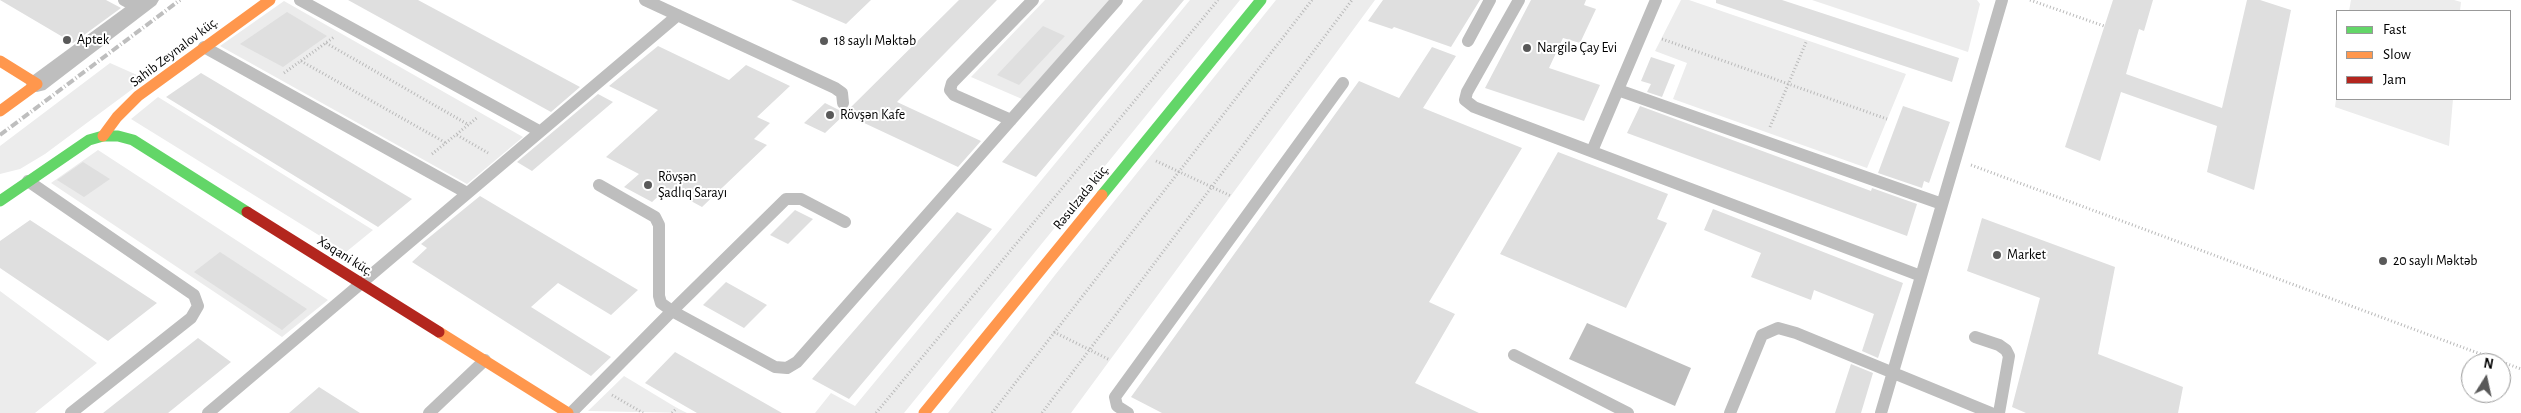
<!DOCTYPE html>
<html>
<head>
<meta charset="utf-8">
<style>
	body { margin:0 }
	#map { position:relative; width:2521px; height:413px; overflow:hidden; background:#fff; font-family:"Alegreya Sans",sans-serif }
	canvas { display:block }
	.legend { position:absolute; left:2336px; top:10px; width:175px; height:90px; box-sizing:border-box; background:#fff; border:1px solid #999; margin:0; padding:6px 9px; list-style:none; font-size:15px; color:#000 }
	.legend li { display:flex; align-items:center; gap:10px; height:25px }
	.legend b { width:25px; border:1px solid #999 }
	.north { position:absolute; left:2461px; top:353px; width:50px; height:50px; box-sizing:border-box; background:#fff; border:1px solid #999; border-radius:50%; rotate:10deg; font-size:14px; font-weight:700; line-height:20px; text-align:center; color:#000 }
	.north::after { content:''; display:block; margin:auto; width:18px; height:22px; background:#595959; clip-path:polygon(50% 0,100% 100%,50% 72%,0 100%) }
</style>
</head>
<body>
<div id="map">
<canvas width="2521" height="413"></canvas>
<ul class="legend">
<li><b style="height:6px;background:#63d668"></b>Fast</li>
<li><b style="height:6px;background:#ff974d"></b>Slow</li>
<li><b style="height:6px;background:#b3261e"></b>Jam</li>
</ul>
<div class="north">N</div>
</div>
<script>
const ctx = document.querySelector('canvas').getContext('2d');
ctx.lineJoin = 'round';
function paint(path, color) {
  ctx.fillStyle = color;
  ctx.fill(path, 'evenodd');
}
function shape(rows) {
  const path = new Path2D();
  for (const r of rows) {
    path.moveTo(r[0], r[1]);
    for (let i = 2; i < r.length; i += 2) path.lineTo(r[i], r[i + 1]);
  }
  return path;
}
function trace(path, color, width, dash) {
  ctx.strokeStyle = color;
  ctx.lineWidth = width;
  ctx.lineCap = dash ? 'butt' : 'round';
  ctx.setLineDash(dash || []);
  ctx.stroke(path);
}
function write(font, color, halo, rows, align = 'center') {
  ctx.font = font + ' "Alegreya Sans",sans-serif';
  ctx.lineWidth = 4;
  ctx.setLineDash([]);
  ctx.textBaseline = 'middle';
  ctx.strokeStyle = halo;
  ctx.fillStyle = color;
  for (const [text, x, y, turn = 0] of rows) {
    ctx.save();
    ctx.translate(x, y);
    ctx.rotate((+turn || 0) * Math.PI / 180);
    ctx.textAlign = isNaN(turn) ? turn : align;
    if (halo) ctx.strokeText(text, 0, 0);
    ctx.fillText(text, 0, 0);
    ctx.restore();
  }
}
paint(shape([
	[1045,0,1110,0,1022,99,971,77],
	[1190,0,1240,0,904,413,815,413,831,393,855,406],
	[1276,0,1375,0,1071,413,948,413,1055,275],
	[1681,0,1689,0,1906,74,1867,168,1673,99,1687,63,1655,51],
	[1812,0,1977,0,1980,4,1968,52],
	[2351,0,2454,0,2461,2,2460,11,2349,11],
	[284,1,523,137,467,184,220,46],
	[110,63,146,79,45,154,20,169,0,174,0,146],
	[2337,92,2337,99,2453,99,2449,146,2335,107],
	[158,97,373,230,346,252,131,119],
	[98,150,328,300,282,337,51,183],
	[0,291,97,363,35,413,0,413],
	[624,376,677,408,687,413,588,411]
]), '#ececec');
paint(shape([
	[1587,323,1691,368,1675,406,1569,359]
]), '#bfbfbf');
paint(shape([
	[0,0,106,0,121,8,73,43],
	[348,0,418,0,580,87,551,112],
	[791,0,871,0,846,24],
	[959,0,997,0,897,102,981,141,958,167,845,114,825,133,804,123,825,103,845,113],
	[1143,0,1184,0,1036,177,1002,162],
	[1383,0,1480,0,1451,47,1394,27,1392,29,1368,21],
	[1531,0,1586,0,1584,5,1596,9,1580,43,1563,38,1549,68,1600,85,1584,121,1485,88],
	[1716,0,1782,0,1959,58,1952,82,1716,3],
	[2113,0,2153,0,2144,31,2139,29,2126,74,2222,108,2247,0,2260,0,2291,10,2254,190,2207,172,2217,126,2121,92,2100,161,2065,147],
	[287,12,327,36,283,67,240,44],
	[1043,26,1065,36,1019,85,997,75],
	[658,46,729,80,746,65,790,86,757,117,770,123,754,139,767,145,702,207,667,188,652,202,624,187,639,174,606,157,658,110,609,86],
	[1432,47,1456,56,1423,108,1522,148,1429,302,1455,314,1415,383,1479,413,1162,413,1131,397,1359,81,1399,98],
	[1651,57,1675,65,1662,97,1647,92,1651,84,1641,81],
	[201,73,412,199,378,227,166,97],
	[598,94,613,102,532,171,517,162],
	[1640,106,1871,191,1872,188,1917,204,1907,236,1627,133],
	[1903,106,1950,122,1929,183,1924,181,1922,188,1878,173],
	[1558,152,1668,194,1657,219,1667,223,1626,308,1500,254],
	[83,162,110,179,84,197,57,180],
	[480,196,638,290,611,315,558,283,531,307,611,357,591,376,412,262,427,248,421,244],
	[1713,209,1903,283,1878,358,1862,351,1874,314,1814,290,1811,300,1751,277,1761,253,1704,230],
	[795,210,813,219,788,244,770,235],
	[957,212,992,229,849,399,812,379],
	[1982,218,2115,267,2098,354,2183,387,2178,413,2026,413,2012,407,2040,298,1967,271],
	[30,220,157,303,108,341,0,268,0,241],
	[220,252,307,309,282,330,194,272],
	[726,282,767,305,744,328,703,305],
	[198,338,231,362,168,413,103,413],
	[675,352,782,413,697,413,645,383],
	[1851,364,1873,373,1861,413,1835,413],
	[319,387,360,413,289,413]
]), '#dfdfdf');
trace(shape([
	[2030,0,2104,26],
	[1662,39,1887,119],
	[326,43,469,125],
	[301,61,446,143],
	[284,73,334,37],
	[1770,127,1807,40],
	[457,135,488,153],
	[432,154,478,117],
	[1156,161,1231,196],
	[1971,165,2521,369],
	[1054,332,1110,360],
	[612,395,643,413],
	[672,413,677,408],
	[876,413,1218,0],
	[992,413,1312,0],
	[1042,413,1352,0]
]), '#b9b9b9', 3, [1, 2.5]);
trace(shape([
	[124,0,139,8],
	[300,0,539,131],
	[645,0,835,88,842,93,843,103],
	[1519,0,1467,92,1465,100,1474,107,1921,276],
	[1468,41,1490,0],
	[204,47,467,193],
	[1618,90,1942,204],
	[1011,120,954,95,950,90,952,83,1033,0],
	[1592,151,1656,0],
	[28,181,194,295,198,306,191,318,71,413],
	[599,185,655,217,659,225,659,296,661,303,672,311,786,199,801,199,845,222],
	[1975,337,1999,345,2006,350,2009,356,1999,413],
	[1514,355,1628,413],
	[208,413,678,15],
	[429,413,485,360],
	[571,413,672,311,775,367,787,368,797,362,1117,0],
	[1128,413,1117,406,1115,397,1343,83],
	[1730,413,1762,335,1778,328,1796,333,1991,413],
	[1881,413,2002,0]
]), '#bebebe', 12);
paint(shape([
	[135,0,159,0,156,5,45,90,37,92,29,90,26,84,29,78,135,0]
]), '#bebebe');
trace(shape([
	[1102,195,1261,0],
	[0,201,89,140,103,136,118,136,133,140,247,212]
]), '#63d668', 11);
trace(shape([
	[0,61,37,84,0,111],
	[103,136,117,117,138,96,270,0],
	[439,332,568,413],
	[924,413,1102,195]
]), '#ff974d', 11);
trace(shape([
	[247,212,439,332]
]), '#b3261e', 11);
trace(shape([
	[0,135,180,0]
]), '#bebebe', 4, [8, 2.5, 1, 2.5]);
for (const [x, y, r, color] of [
	[67,40,5,"#595959"],
	[824,41,5,"#595959"],
	[1527,48,5,"#595959"],
	[830,115,5,"#595959"],
	[648,185,5,"#595959"],
	[1997,255,5,"#595959"],
	[2383,261,5,"#595959"]
]) {
  const dot = new Path2D();
  dot.arc(x, y, r, 0, 2 * Math.PI);
  ctx.fillStyle = color;
  ctx.fill(dot);
  trace(dot, '#fff', 2);
}
write('14px', '#000', '#fff', [
	["Aptek",77,40],
	["18 saylı Məktəb",834,41],
	["Nargilə Çay Evi",1537,48],
	["Rövşən Kafe",840,115],
	["Rövşən",658,177],
	["Şadlıq Sarayı",658,193],
	["Market",2007,255],
	["20 saylı Məktəb",2393,261]
], 'left');
write('14px', '#000', '#fff', [
	["Sahib Zeynalov küç.",174,52,-37],
	["Rəsulzadə küç.",1081,197,-51],
	["Xəqani küç.",345,256,32]
]);
</script>
</body>
</html>
